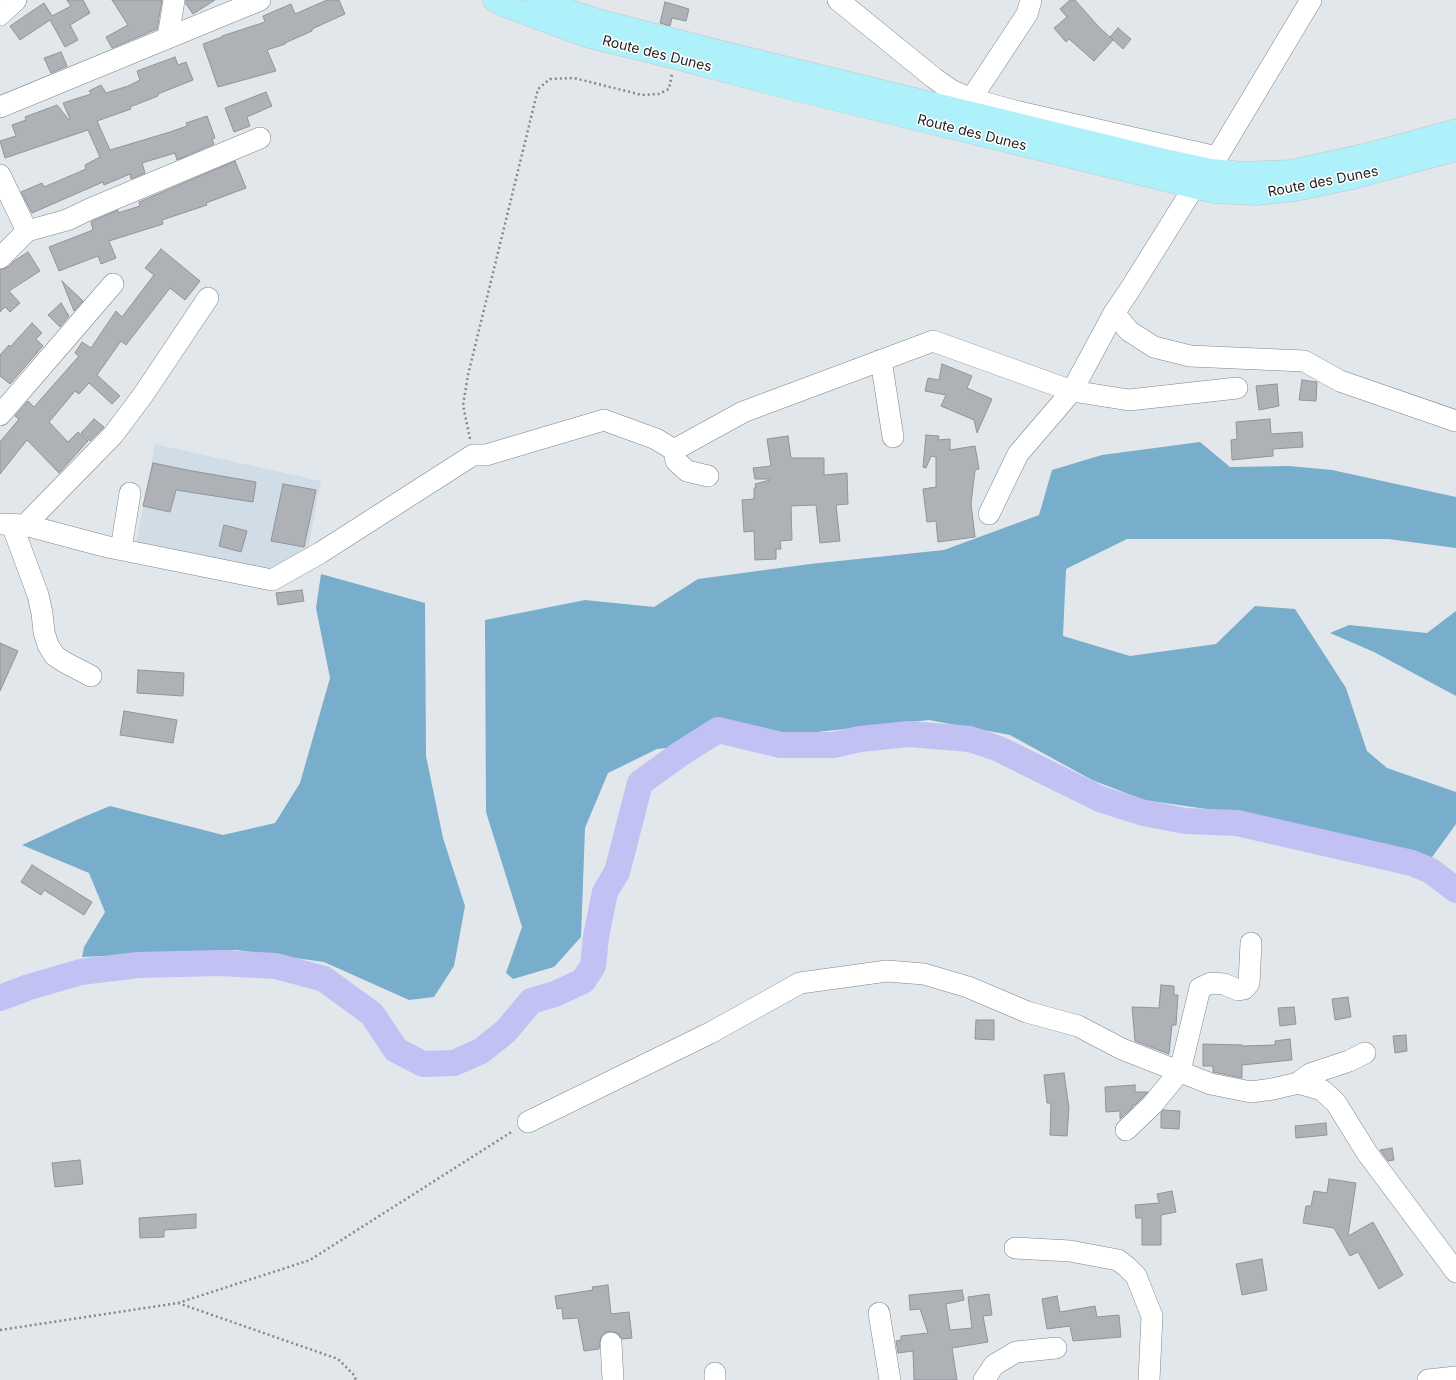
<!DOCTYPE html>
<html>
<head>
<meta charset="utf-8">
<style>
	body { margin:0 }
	canvas { display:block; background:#e1e7eb }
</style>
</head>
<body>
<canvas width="1456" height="1380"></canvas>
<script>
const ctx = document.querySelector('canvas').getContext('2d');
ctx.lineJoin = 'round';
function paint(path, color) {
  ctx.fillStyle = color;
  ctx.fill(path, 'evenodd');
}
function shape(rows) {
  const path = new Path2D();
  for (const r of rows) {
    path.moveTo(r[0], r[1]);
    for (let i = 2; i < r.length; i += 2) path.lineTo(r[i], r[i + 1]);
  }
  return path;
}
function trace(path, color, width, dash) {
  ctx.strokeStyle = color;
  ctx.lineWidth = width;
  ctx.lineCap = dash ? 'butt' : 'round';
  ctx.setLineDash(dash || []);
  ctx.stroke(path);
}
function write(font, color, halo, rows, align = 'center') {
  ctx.font = font + ' Inter,sans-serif';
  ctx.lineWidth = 3;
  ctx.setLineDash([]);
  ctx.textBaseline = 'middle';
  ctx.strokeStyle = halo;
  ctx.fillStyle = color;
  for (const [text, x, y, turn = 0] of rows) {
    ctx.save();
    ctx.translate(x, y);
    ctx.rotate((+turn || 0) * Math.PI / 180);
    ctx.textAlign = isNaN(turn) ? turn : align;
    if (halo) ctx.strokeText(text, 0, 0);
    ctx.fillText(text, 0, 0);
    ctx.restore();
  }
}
paint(shape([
	[155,444,321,481,307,553,273,571,136,544]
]), '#d0dde6');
paint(shape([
	[1200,442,1230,467,1289,466,1332,470,1456,497,1456,548,1388,539,1127,539,1066,569,1063,636,1130,656,1216,644,1255,606,1295,609,1346,688,1367,751,1387,768,1456,792,1456,824,1430,860,1248,815,1144,800,1092,780,1010,735,929,720,657,749,608,773,585,828,581,937,554,967,513,979,506,973,522,927,486,812,485,620,585,600,654,607,698,579,810,564,944,550,1039,515,1052,470,1102,455],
	[321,574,425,603,426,756,443,838,465,906,454,966,434,997,409,1000,324,962,237,950,82,957,84,947,105,912,89,873,22,845,81,818,110,806,223,835,275,823,300,783,330,678,316,608],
	[1456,611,1456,696,1374,652,1330,633,1349,625,1427,633]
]), '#78aecc');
trace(shape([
	[0,998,29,987,81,972,138,965,220,963,276,966,324,979,372,1014,396,1050,423,1064,454,1063,481,1051,506,1031,531,1001,555,994,583,981,593,966,596,937,605,892,617,872,640,783,680,754,718,730,781,745,833,745,860,739,909,734,970,739,999,749,1100,799,1144,813,1185,821,1237,823,1412,863,1431,871,1456,890]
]), '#c1c1f4', 26);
const building = shape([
	[67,0,83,0,90,13,70,25,78,40,65,47,50,20,20,40,10,26,44,3,52,16,71,6,67,0],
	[112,0,162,0,157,29,112,48,106,37,128,25,112,0],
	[186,0,215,0,193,14,186,4,186,0],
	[327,0,339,0,345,14,312,29,312,31,285,43,285,44,267,50,276,71,218,87,203,44,222,37,222,36,265,22,263,16,291,4,295,14,327,0],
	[1070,0,1075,0,1098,26,1113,40,1094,61,1069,39,1066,42,1054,28,1067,17,1060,9,1070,0],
	[665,2,689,9,686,21,672,18,670,26,660,23,665,2],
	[1118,28,1131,39,1123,49,1110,37,1118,28],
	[61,52,67,66,51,73,44,58,61,52],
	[175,57,178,65,186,62,193,80,158,94,158,96,130,107,131,109,97,121,110,150,170,132,187,126,186,123,207,116,215,138,212,139,214,144,177,160,175,153,142,163,145,173,131,179,130,174,104,185,103,182,32,213,21,192,42,183,44,187,86,169,85,165,100,157,88,130,5,158,0,141,16,136,12,125,26,120,25,117,57,105,69,120,70,119,63,103,91,94,89,91,101,85,106,93,128,86,140,80,137,71,175,57],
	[266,92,272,106,247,117,250,126,234,132,225,108,266,92],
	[235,161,246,188,206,203,207,205,162,220,163,224,109,241,116,258,101,264,98,256,59,271,49,247,93,230,91,222,95,220,118,210,118,213,140,206,139,202,235,161],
	[161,249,200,281,185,300,170,288,126,345,121,341,97,375,120,396,112,404,89,383,79,394,75,391,49,422,68,442,78,432,88,441,59,473,27,440,0,474,0,442,19,419,15,416,28,401,34,407,79,356,75,353,82,342,91,348,116,311,122,317,154,275,145,268,161,249],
	[28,252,40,271,9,291,20,303,10,312,5,307,0,312,0,270,8,267,14,261,28,252],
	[62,281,83,301,74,311,62,281],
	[61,303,69,316,60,327,48,315,61,303],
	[32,323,42,333,36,339,43,346,10,384,0,376,0,355,9,345,10,347,32,323],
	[942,364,972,376,967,388,992,399,977,433,974,420,941,406,946,395,925,391,928,378,939,380,942,364],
	[1302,380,1317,382,1316,401,1299,400,1302,380],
	[1277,384,1279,406,1259,410,1256,386,1277,384],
	[94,419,104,427,90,441,81,433,94,419],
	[1270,419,1271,434,1302,432,1303,447,1273,449,1273,456,1232,460,1231,440,1237,439,1236,422,1270,419],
	[926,435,939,436,938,440,950,439,950,450,975,446,979,469,975,470,971,504,975,537,938,542,936,521,927,522,923,489,936,487,936,457,931,456,926,468,923,467,926,435],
	[788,436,791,458,824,458,824,475,847,473,848,504,836,505,840,541,820,543,816,505,791,506,792,540,780,541,781,549,776,549,776,559,755,560,754,531,744,532,742,500,754,499,754,488,756,488,755,484,770,480,770,479,755,479,753,468,771,466,767,439,788,436],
	[153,463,187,470,256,482,253,502,176,490,170,512,143,506,153,463],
	[283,484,316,490,304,547,271,541,283,484],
	[224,525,247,531,241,552,219,546,224,525],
	[302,590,304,601,278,605,276,593,302,590],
	[0,643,18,651,0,691,0,643],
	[138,670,184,673,183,696,137,693,138,670],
	[124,711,177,720,173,743,120,735,124,711],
	[32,865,92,902,84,915,44,890,41,895,21,882,32,865],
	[1161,985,1174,986,1174,995,1178,995,1176,1025,1172,1025,1169,1054,1135,1041,1132,1007,1159,1008,1161,985],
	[1348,997,1351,1017,1335,1020,1332,999,1348,997],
	[1294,1007,1296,1024,1280,1026,1278,1008,1294,1007],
	[976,1020,994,1020,994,1040,975,1039,976,1020],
	[1406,1035,1407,1051,1395,1053,1393,1036,1406,1035],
	[1290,1039,1292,1060,1242,1065,1242,1078,1213,1072,1213,1066,1203,1066,1203,1044,1242,1045,1242,1046,1275,1045,1275,1041,1290,1039],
	[1064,1073,1069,1108,1067,1136,1050,1135,1051,1103,1047,1103,1044,1075,1064,1073],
	[1135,1085,1135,1092,1148,1092,1135,1105,1132,1105,1133,1107,1120,1119,1120,1111,1106,1112,1105,1087,1135,1085],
	[1163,1110,1180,1111,1179,1129,1161,1128,1161,1113,1163,1110],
	[1326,1123,1327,1135,1296,1138,1295,1126,1326,1123],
	[1392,1148,1394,1160,1388,1161,1380,1150,1392,1148],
	[80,1160,83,1184,55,1187,52,1163,80,1160],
	[1329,1179,1356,1183,1348,1236,1373,1222,1403,1275,1379,1289,1358,1252,1350,1256,1334,1228,1303,1223,1306,1206,1311,1206,1314,1191,1327,1193,1329,1179],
	[1172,1191,1176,1212,1161,1215,1161,1245,1142,1245,1142,1218,1136,1218,1135,1205,1159,1203,1157,1194,1172,1191],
	[196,1214,196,1228,164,1230,164,1237,140,1238,139,1218,196,1214],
	[1262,1259,1267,1290,1242,1295,1236,1264,1262,1259],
	[608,1285,611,1314,629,1312,632,1338,622,1339,617,1333,610,1331,604,1333,601,1337,599,1349,584,1351,578,1318,563,1319,562,1308,557,1309,555,1296,593,1290,592,1287,608,1285],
	[962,1290,964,1300,946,1304,950,1330,972,1328,968,1297,989,1294,992,1315,983,1316,988,1342,952,1348,957,1380,914,1380,913,1351,898,1353,896,1341,901,1340,901,1336,928,1333,920,1309,910,1310,909,1295,962,1290],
	[1057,1296,1060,1312,1095,1306,1097,1317,1119,1315,1121,1337,1073,1341,1070,1326,1047,1329,1042,1299,1057,1296]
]);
paint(building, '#aeb2b7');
trace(building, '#91949a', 1);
const minor = shape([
	[838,0,934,78,951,90,971,99,1015,111,1217,157,1311,0],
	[0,15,16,0],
	[168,38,174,0],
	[971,99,1027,14,1031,0],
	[0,107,260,0],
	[0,175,27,231],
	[0,258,27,231,67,220,90,209,260,138],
	[1114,313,1129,331,1154,347,1190,356,1304,361,1340,381,1456,421],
	[881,360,893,437],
	[0,415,113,284],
	[674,450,743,412,933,341,1072,391,1129,400,1237,388],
	[674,450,676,461,687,471,708,476],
	[989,514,1018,454,1072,391,1114,313,1129,291,1194,187],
	[0,524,25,525,108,547,272,580,320,553,473,455,486,455,604,420,656,439,674,450],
	[12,525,38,595,42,613,44,632,48,645,55,656,66,663,91,676],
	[25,525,113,435,143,395,208,298],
	[121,549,130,493],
	[1298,1083,1310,1074,1349,1061,1365,1053],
	[528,1122,710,1033,800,983,887,971,924,974,968,987,1027,1012,1078,1026,1122,1049,1211,1084,1251,1092,1273,1089,1298,1083,1322,1090,1336,1103,1367,1153,1456,1272],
	[1126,1130,1153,1104,1180,1071,1200,988,1211,983,1224,984,1238,990,1244,989,1249,983,1251,943],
	[1015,1248,1070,1251,1118,1260,1127,1267,1136,1276,1152,1316,1149,1380],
	[879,1313,890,1380],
	[611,1343,613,1380],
	[715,1373,715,1380],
	[984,1380,994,1365,1016,1352,1056,1348],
	[1428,1380,1456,1377]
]);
const major = shape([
	[494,0,505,6,586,36,676,58,781,86,1214,192,1256,194,1295,190,1353,178,1456,150],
	[537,0,601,21,718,51,1160,159,1211,170,1243,173,1291,171,1364,155,1456,130]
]);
trace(minor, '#7f8588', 22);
trace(major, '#c4c5c6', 23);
trace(shape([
	[470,439,463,405,468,375,538,89,550,79,574,78,642,95,659,94,669,89,672,74],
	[178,1303,338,1359,354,1375,356,1380],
	[0,1330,178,1303,310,1260,513,1131]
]), '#83888b', 2.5, [2, 3]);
trace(minor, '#fff', 21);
trace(major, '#aff1fb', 22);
write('14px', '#1e2122', '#fff', [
	["Route des Dunes",657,54,14],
	["Route des Dunes",972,133,14],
	["Route des Dunes",1323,182,-11]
]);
</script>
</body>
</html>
